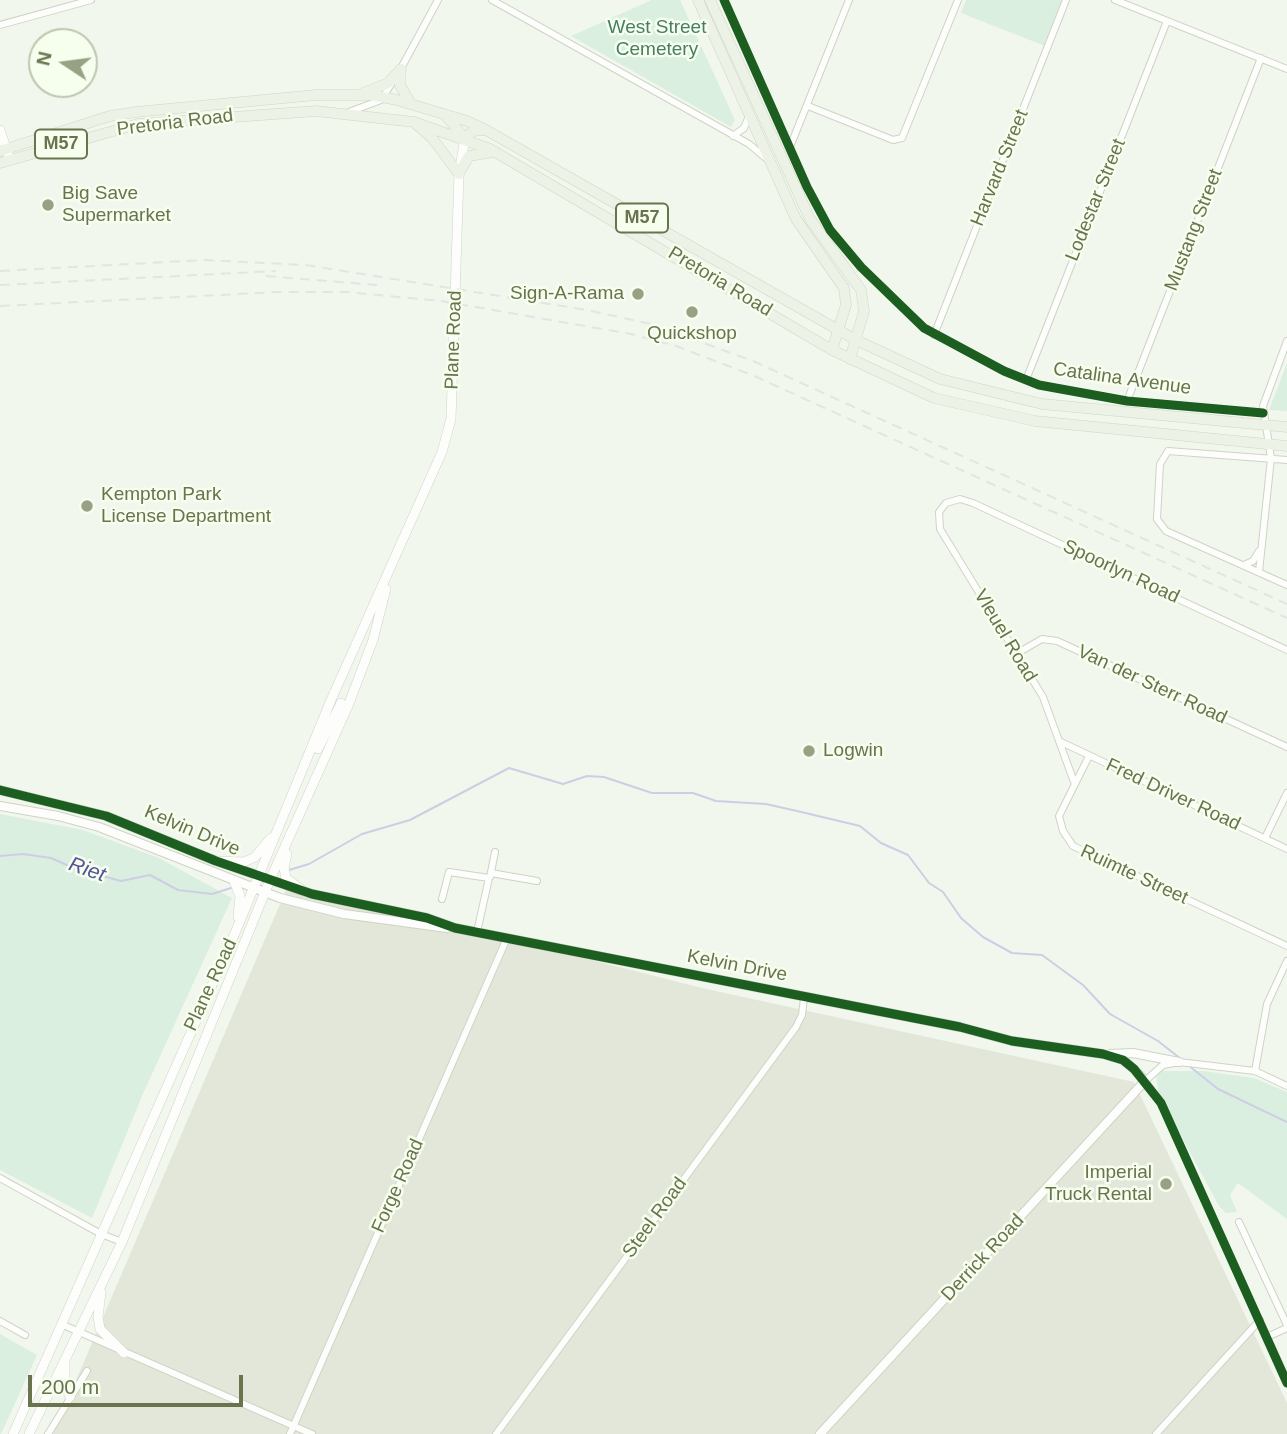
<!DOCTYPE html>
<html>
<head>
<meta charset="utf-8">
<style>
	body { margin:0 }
	#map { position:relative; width:1287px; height:1434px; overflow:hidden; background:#f1f7ec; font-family:Arial,sans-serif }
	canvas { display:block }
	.north { position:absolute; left:28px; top:28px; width:70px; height:70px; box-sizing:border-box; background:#f6feee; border:2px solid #bec6ae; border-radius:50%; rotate:283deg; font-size:19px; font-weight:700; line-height:28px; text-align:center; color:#6a734e }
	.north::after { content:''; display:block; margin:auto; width:24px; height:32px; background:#99a185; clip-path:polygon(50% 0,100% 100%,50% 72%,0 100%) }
	.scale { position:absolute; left:28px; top:1375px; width:215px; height:32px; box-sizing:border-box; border:4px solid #6a734e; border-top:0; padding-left:9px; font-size:21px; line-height:24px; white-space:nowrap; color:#6a734e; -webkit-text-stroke:5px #f6feee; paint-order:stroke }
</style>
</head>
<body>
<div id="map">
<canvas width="1287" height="1434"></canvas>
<div class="north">N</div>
<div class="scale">200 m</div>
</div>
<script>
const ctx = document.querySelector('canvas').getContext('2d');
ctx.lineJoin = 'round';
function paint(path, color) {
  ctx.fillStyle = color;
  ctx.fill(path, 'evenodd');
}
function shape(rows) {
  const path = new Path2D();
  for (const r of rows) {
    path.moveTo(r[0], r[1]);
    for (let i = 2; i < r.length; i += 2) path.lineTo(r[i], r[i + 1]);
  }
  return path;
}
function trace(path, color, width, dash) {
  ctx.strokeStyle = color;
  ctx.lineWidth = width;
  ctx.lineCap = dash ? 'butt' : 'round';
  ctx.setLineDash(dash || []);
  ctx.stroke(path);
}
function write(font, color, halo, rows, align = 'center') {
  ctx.font = font + ' Arial,sans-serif';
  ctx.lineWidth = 5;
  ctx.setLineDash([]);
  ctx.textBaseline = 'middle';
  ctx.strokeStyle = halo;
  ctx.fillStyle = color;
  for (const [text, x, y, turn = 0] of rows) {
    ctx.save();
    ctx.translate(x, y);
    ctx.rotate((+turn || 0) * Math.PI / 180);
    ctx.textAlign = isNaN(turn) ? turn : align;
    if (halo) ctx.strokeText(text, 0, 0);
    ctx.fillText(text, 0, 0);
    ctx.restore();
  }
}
paint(shape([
	[289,883,702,988,1134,1082,1287,1403,1287,1434,53,1434]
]), '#e2e7da');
paint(shape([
	[652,0,680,0,735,120,731,127,571,36],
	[966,0,1063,0,1045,46,961,13],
	[1287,363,1287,411,1269,410],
	[0,814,83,830,159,858,232,898,142,1096,92,1218,0,1170],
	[1162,1071,1204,1071,1254,1078,1287,1092,1287,1219,1238,1183,1230,1195,1237,1212,1226,1213,1219,1206,1158,1093,1156,1073],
	[0,1334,37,1355,1,1434,0,1434]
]), '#daefe0');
trace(shape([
	[0,856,23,854,51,858,76,869,121,881,150,875,178,890,212,894,234,887],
	[289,870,309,864,362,834,410,820,509,768,563,784,587,776,604,777,652,793,693,793,716,801,766,804,797,811,860,826,881,843,908,855,929,883,943,892,961,918,983,937,1012,953,1042,955,1083,985,1110,1014,1158,1041,1181,1059],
	[1188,1065,1218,1089,1287,1122]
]), '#cdcee6', 2);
const minor = shape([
	[492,0,749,144,768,160],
	[724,0,807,187,830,230,861,267,924,328,1004,371,1039,385,1127,401,1263,413],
	[1115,0,1287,69],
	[0,25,91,0],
	[399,72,438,0],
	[808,106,893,140,902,138,958,0],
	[349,112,381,100,393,81],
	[733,136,744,128,749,116],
	[790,147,849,0],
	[934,335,1066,0],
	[1026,380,1167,21],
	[1127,401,1261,58],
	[1287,460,1168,451,1160,464,1157,519,1166,531,1287,585],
	[1244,565,1253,561,1259,551],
	[1259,572,1271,458,1263,406,1287,341],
	[1016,654,1042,639,1057,641,1287,747],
	[1059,741,1287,849],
	[1089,756,1059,816,1063,831,1073,846,1287,946],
	[1074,782,1043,697,940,529,939,512,946,503,960,499,973,503,1287,650],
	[1265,838,1287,793],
	[491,873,537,881],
	[490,877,495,852],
	[442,899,449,872,489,878,477,932],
	[1255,1071,1267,1004,1287,961],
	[1287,1086,1255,1071,1179,1062,1163,1065,1145,1081,1161,1103,1287,1383],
	[0,1178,101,1234,122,1242],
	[1239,1222,1287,1325],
	[0,1321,25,1335],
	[61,1324,312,1434],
	[1267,1337,1287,1328],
	[48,1434,87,1371],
	[290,1434,507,938],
	[496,1434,796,1027,802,1015,804,998],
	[1156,1434,1260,1320]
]);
const tertiary = shape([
	[0,790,106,816,216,861,312,894,427,918,455,928,960,1027,1012,1041,1103,1054,1123,1060,1134,1069,1145,1081,820,1434],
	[0,806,58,816,99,827,280,898,344,914,447,928],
	[1110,1054,1133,1053,1179,1062]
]);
const secondary = shape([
	[0,130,10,160],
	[318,749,341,703],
	[287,854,284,868,286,878,305,892],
	[216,861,244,862,255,857,271,838],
	[234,881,240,896,238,917],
	[101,1292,98,1317,100,1329,124,1353],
	[65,1363,65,1385,70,1397],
	[13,1434,235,933,331,700,442,452,451,419,459,173,465,138],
	[29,1434,122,1242,270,880,348,706,373,640,386,589]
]);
const primary = shape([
	[698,0,796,219,844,288,846,305,832,350],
	[710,0,810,219,861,290,864,311,850,359],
	[400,70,400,85,411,104],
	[363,93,388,83,401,69],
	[445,115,465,138,473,131,484,130],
	[416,124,432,138,459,174],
	[0,151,110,116,136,112,316,95,372,95,397,100,467,121,486,130,856,340,940,379,1042,404,1287,427],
	[0,163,138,124,316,111,414,122,490,149,832,350,934,398,1035,421,1287,446],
	[459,173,469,156,493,152]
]);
trace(minor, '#ced3c6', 8);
trace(tertiary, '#ced3c6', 10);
trace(secondary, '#d0d4c7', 10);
trace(primary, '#d1d5c7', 11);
trace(minor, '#fdfefc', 6);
trace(tertiary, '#fdfefc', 8);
trace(secondary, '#fdfefc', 9);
trace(primary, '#ecf2e6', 10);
trace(shape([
	[0,271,204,260,306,265,587,310,651,324,753,361,1287,604],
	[266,276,377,285],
	[0,285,276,271],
	[0,306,279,292,346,292,441,301,631,334,676,346,752,375,1287,618]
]), '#e5e3e4', 2, [10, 7]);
trace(shape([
	[724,0,807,187,830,230,861,267,924,328,1004,371,1039,385,1127,401,1263,413],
	[0,790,106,816,216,861,312,894,427,918,455,928,960,1027,1012,1041,1103,1054,1123,1060,1134,1069,1161,1103,1287,1383]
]), '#1b5e20', 9);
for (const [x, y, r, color] of [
	[48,205,7,"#99a185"],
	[638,294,7,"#99a185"],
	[692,312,7,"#99a185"],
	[87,506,7,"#99a185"],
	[809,751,7,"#99a185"],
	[1166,1184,7,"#99a185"]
]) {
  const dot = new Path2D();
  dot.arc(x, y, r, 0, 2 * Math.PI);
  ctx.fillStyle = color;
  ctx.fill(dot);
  trace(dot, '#f6feee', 2.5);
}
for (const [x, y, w] of [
	[61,144,52],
	[642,218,52]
]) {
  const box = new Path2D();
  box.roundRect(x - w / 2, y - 14.5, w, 29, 5);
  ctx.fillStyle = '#f6feee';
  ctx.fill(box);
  trace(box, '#6a734e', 2);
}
write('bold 18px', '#6a734e', null, [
	["M57",61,144],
	["M57",642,218]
]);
write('19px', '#497d67', '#f6feee', [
	["West Street",657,28],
	["Cemetery",657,50]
]);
write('19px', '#6a734e', '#f6feee', [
	["Pretoria Road",175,123,-7],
	["Harvard Street",1000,168,-68],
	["Lodestar Street",1096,200,-68],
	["Mustang Street",1194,230,-69],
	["Pretoria Road",720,282,31],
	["Plane Road",454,340,-88],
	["Catalina Avenue",1122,379,8],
	["Spoorlyn Road",1121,572,25],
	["Vleuel Road",1005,636,59],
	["Van der Sterr Road",1152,685,25],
	["Fred Driver Road",1173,795,25],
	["Kelvin Drive",192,831,23],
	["Ruimte Street",1134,875,25],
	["Kelvin Drive",737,966,11],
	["Plane Road",211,985,-65],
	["Forge Road",398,1186,-66],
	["Steel Road",655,1218,-54],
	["Derrick Road",983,1258,-47]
]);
write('19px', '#6a734e', '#f6feee', [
	["Big Save",62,194],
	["Supermarket",62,216],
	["Sign-A-Rama",624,294,"right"],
	["Quickshop",692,334,"center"],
	["Kempton Park",101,495],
	["License Department",101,517],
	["Logwin",823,751],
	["Imperial",1152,1173,"right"],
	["Truck Rental",1152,1195,"right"]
], 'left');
write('italic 21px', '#565399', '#f6feee', [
	["Riet",87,870,19]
]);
</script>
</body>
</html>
